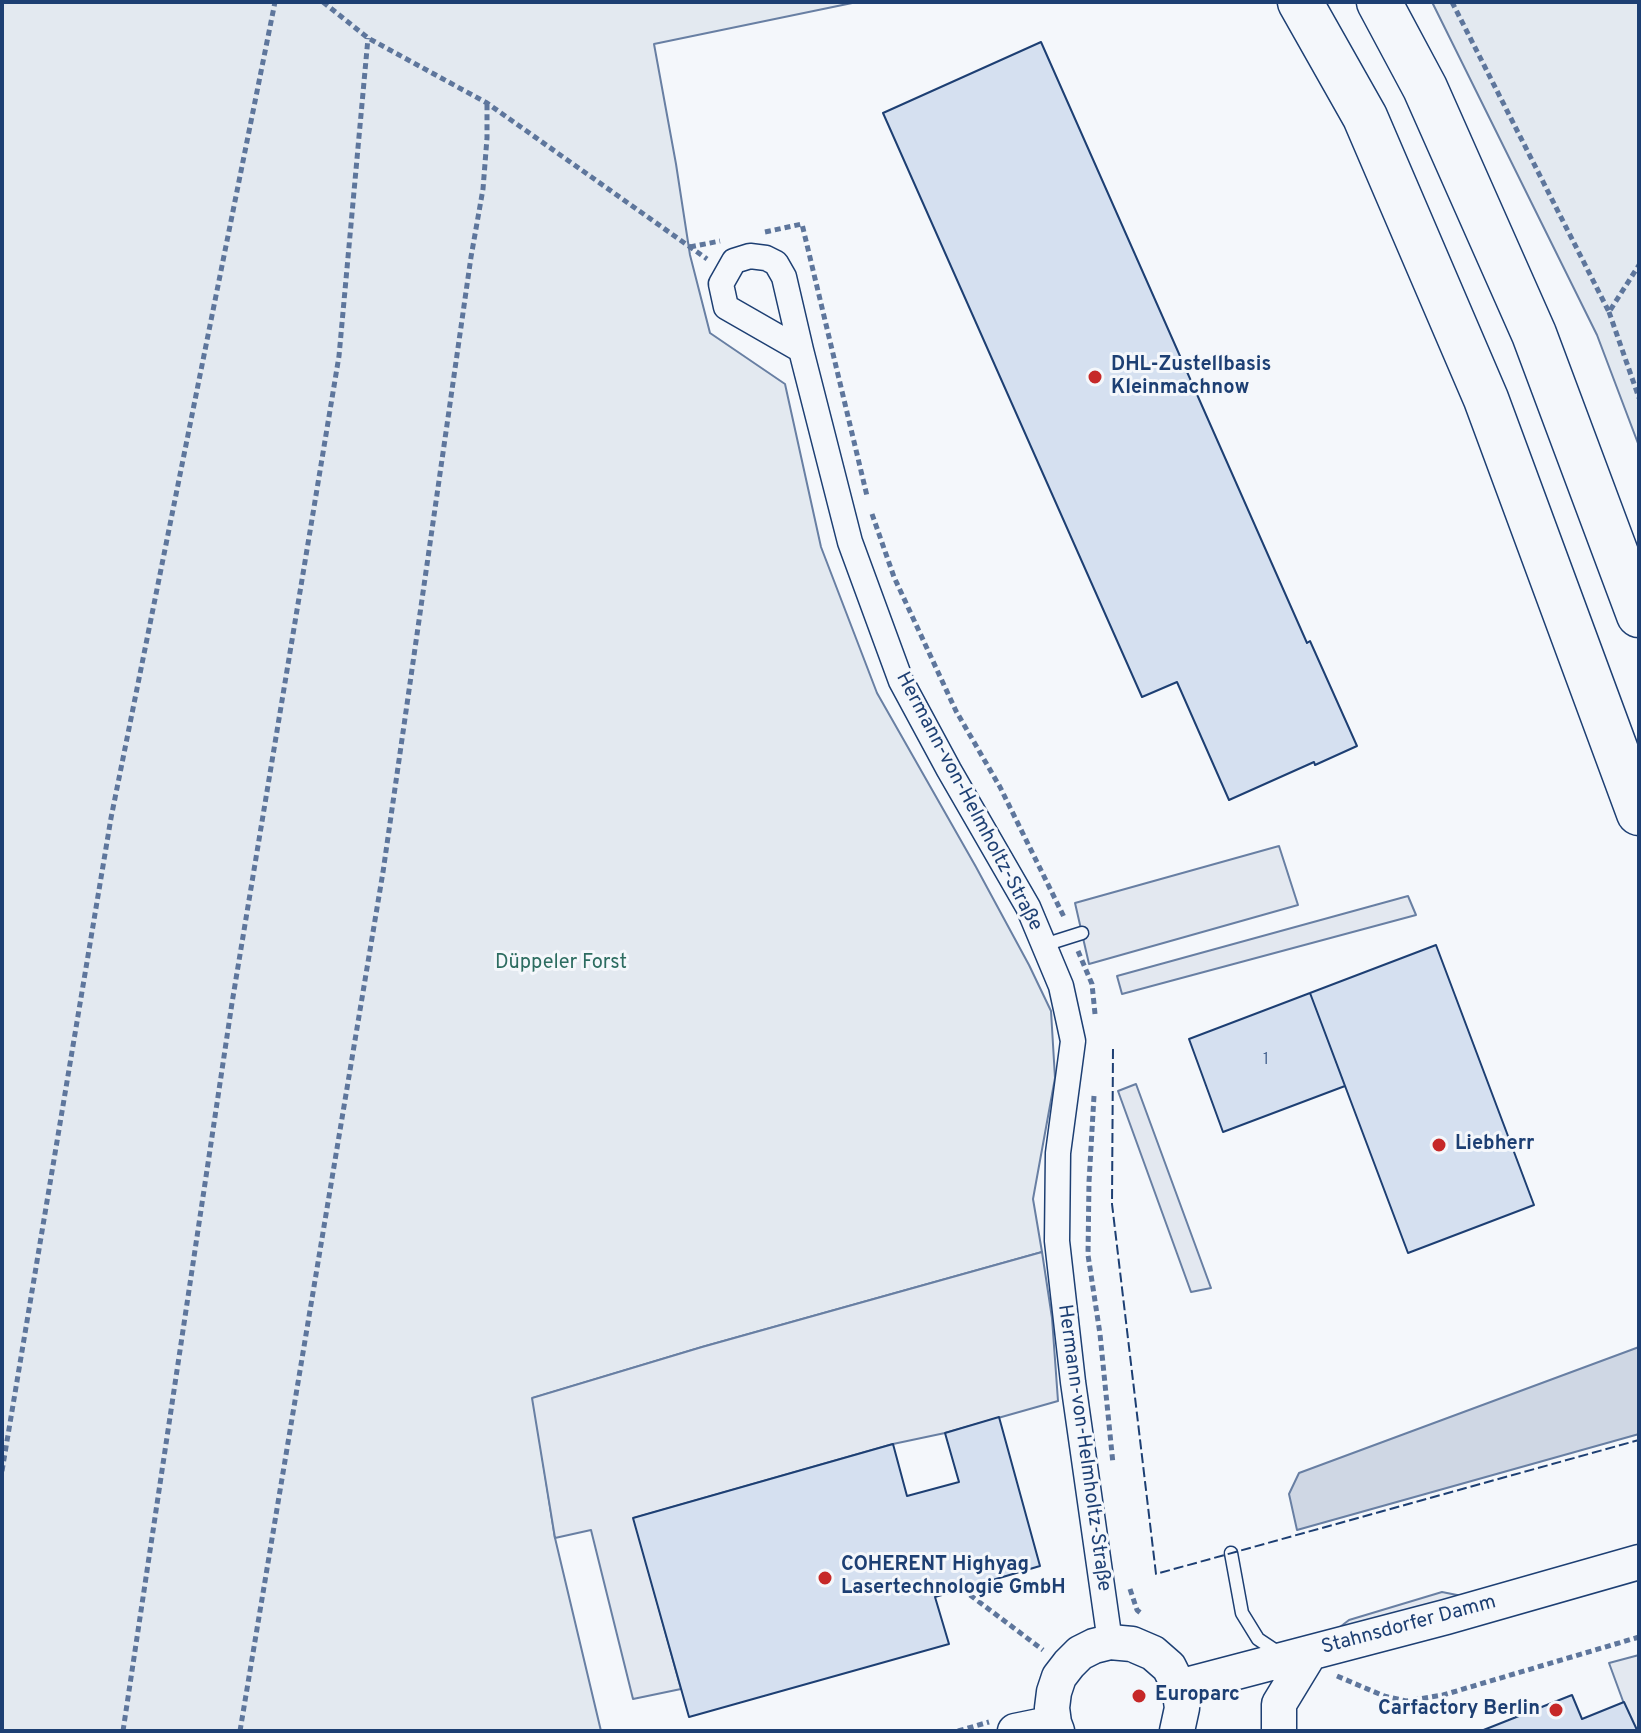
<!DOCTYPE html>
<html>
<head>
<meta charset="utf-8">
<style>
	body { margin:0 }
	#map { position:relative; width:1641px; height:1733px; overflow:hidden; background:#f4f7fb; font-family:Overpass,sans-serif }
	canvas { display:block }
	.frame { position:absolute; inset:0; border:4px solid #1d3f73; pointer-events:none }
</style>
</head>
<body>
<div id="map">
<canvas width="1641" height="1733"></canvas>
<div class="frame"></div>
</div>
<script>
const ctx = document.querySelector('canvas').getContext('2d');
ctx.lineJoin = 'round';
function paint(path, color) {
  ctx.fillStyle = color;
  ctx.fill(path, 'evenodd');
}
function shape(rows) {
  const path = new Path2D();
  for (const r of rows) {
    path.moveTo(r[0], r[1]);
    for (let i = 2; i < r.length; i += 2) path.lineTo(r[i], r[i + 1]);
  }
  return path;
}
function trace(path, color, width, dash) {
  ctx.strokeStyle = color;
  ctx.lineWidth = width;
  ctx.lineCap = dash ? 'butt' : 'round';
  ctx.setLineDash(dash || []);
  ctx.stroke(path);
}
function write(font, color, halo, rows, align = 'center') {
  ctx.font = font + ' Overpass,sans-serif';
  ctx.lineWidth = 6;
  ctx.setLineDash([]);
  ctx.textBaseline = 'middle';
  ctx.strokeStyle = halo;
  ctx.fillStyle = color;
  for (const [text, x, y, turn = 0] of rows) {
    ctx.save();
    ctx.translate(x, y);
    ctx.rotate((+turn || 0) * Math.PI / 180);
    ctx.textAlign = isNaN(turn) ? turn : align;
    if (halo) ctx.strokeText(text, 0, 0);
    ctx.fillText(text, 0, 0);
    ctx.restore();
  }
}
const green = shape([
	[2,2,857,2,654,44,676,164,690,255,710,333,785,384,821,547,877,693,976,867,1029,965,1051,1011,1055,1078,1033,1199,1042,1252,702,1347,533,1398,555,1538,601,1731,2,1731,2,2],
	[1432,2,1639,2,1639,446,1597,335,1432,2]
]);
paint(green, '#e3e9f0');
trace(green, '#687fa3', 2);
const parking = shape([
	[1279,846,1298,905,1089,964,1075,903,1279,846],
	[1408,896,1416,915,1122,994,1117,976,1408,896],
	[1136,1084,1211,1288,1191,1292,1118,1091,1136,1084],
	[1042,1252,1052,1318,1058,1401,945,1433,893,1444,634,1518,681,1689,633,1699,591,1530,555,1538,532,1398,702,1347,1042,1252],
	[1442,1592,1462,1596,1331,1634,1349,1620,1442,1592],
	[1639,1655,1639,1731,1634,1731,1609,1663,1639,1655]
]);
paint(parking, '#e3e8f0');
trace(parking, '#687fa3', 2);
const water = shape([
	[1639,1347,1639,1434,1297,1530,1289,1494,1299,1473,1639,1347]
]);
paint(water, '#cfd7e4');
trace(water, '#687fa3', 2);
const building = shape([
	[1041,42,1307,643,1310,641,1357,746,1315,765,1314,762,1229,800,1177,682,1142,697,883,113,1041,42],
	[1436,945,1534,1205,1408,1253,1310,993,1436,945],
	[1310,993,1345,1086,1223,1132,1189,1039,1310,993],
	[999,1417,1040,1566,935,1597,949,1644,689,1717,633,1518,893,1444,907,1496,959,1482,945,1433,999,1417],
	[1572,1695,1582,1719,1624,1702,1637,1730,1481,1731,1572,1695]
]);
paint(building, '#d5e0f0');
trace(building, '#1d3f73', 2);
const lane = shape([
	[1044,945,1082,933],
	[1231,1553,1242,1613,1258,1639,1282,1655]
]);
const street = shape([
	[801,350,726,307,721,284,734,261,750,256,766,258,776,263,784,277,801,350,850,542,901,681,949,770,1028,907,1061,986,1073,1041,1058,1153,1057,1241,1073,1382,1110,1642]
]);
const secondary = shape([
	[1179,1687,1446,1617,1639,1562],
	[1015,1731,1054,1723],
	[1057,1731,1054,1723,1052,1708,1054,1692,1059,1677,1069,1664,1080,1653,1094,1646,1110,1642,1132,1644,1153,1653,1169,1667,1179,1687,1182,1708,1177,1731],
	[1279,1731,1279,1704,1310,1653]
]);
const highway = shape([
	[1300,2,1365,117,1486,399,1639,813],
	[1379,2,1425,88,1534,334,1639,615]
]);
trace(lane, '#1d3f73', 15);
trace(street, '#1d3f73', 27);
trace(secondary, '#1d3f73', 37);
trace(highway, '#1d3f73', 47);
trace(shape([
	[323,2,368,38,487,103,707,259],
	[1452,2,1609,312,1639,265],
	[765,232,802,224,867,496],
	[690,247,720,241],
	[1609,312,1639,398],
	[872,514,894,577,956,711,1000,787,1065,919],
	[1078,951,1092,984,1095,1014],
	[1094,1096,1089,1182,1088,1255,1100,1334,1113,1464],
	[2,1471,111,818,275,2],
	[962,1589,1043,1650],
	[1130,1589,1137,1610,1143,1615],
	[1337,1676,1384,1696,1406,1701,1443,1695,1639,1637],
	[123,1731,232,1003,339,356,368,38],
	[240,1731,383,872,471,257,483,189,487,138,487,103],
	[958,1731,989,1722]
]), '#5e769c', 5, [6, 4]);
trace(lane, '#f4f7fb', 12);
trace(street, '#f4f7fb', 24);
trace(secondary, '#f4f7fb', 34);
trace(highway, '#f4f7fb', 44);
trace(shape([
	[1113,1049,1112,1204,1156,1574,1639,1440]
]), '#1d3f73', 2, [10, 4]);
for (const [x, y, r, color] of [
	[1095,377,8,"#c62828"],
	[1439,1145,8,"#c62828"],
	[825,1578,8,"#c62828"],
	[1139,1696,8,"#c62828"],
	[1556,1710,8,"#c62828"]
]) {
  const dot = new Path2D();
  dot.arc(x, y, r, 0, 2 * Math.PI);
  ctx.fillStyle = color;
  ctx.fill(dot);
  trace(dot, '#f4f7fb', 3);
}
write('16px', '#4b6792', null, [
	["1",1266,1061]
]);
write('bold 20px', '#1d3f73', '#f4f7fb', [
	["DHL-Zustellbasis",1111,366],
	["Kleinmachnow",1111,389],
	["Liebherr",1455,1145],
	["COHERENT Highyag",841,1566],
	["Lasertechnologie GmbH",841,1589],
	["Europarc",1155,1696],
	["Carfactory Berlin",1540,1710,"right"]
], 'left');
write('20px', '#1d3f73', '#f4f7fb', [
	["Hermann-von-Helmholtz-Straße",968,802,62],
	["Hermann-von-Helmholtz-Straße",1083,1448,82],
	["Stahnsdorfer Damm",1409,1626,-15]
]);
write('20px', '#2c6c60', '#f4f7fb', [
	["Düppeler Forst",561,964]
]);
</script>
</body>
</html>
